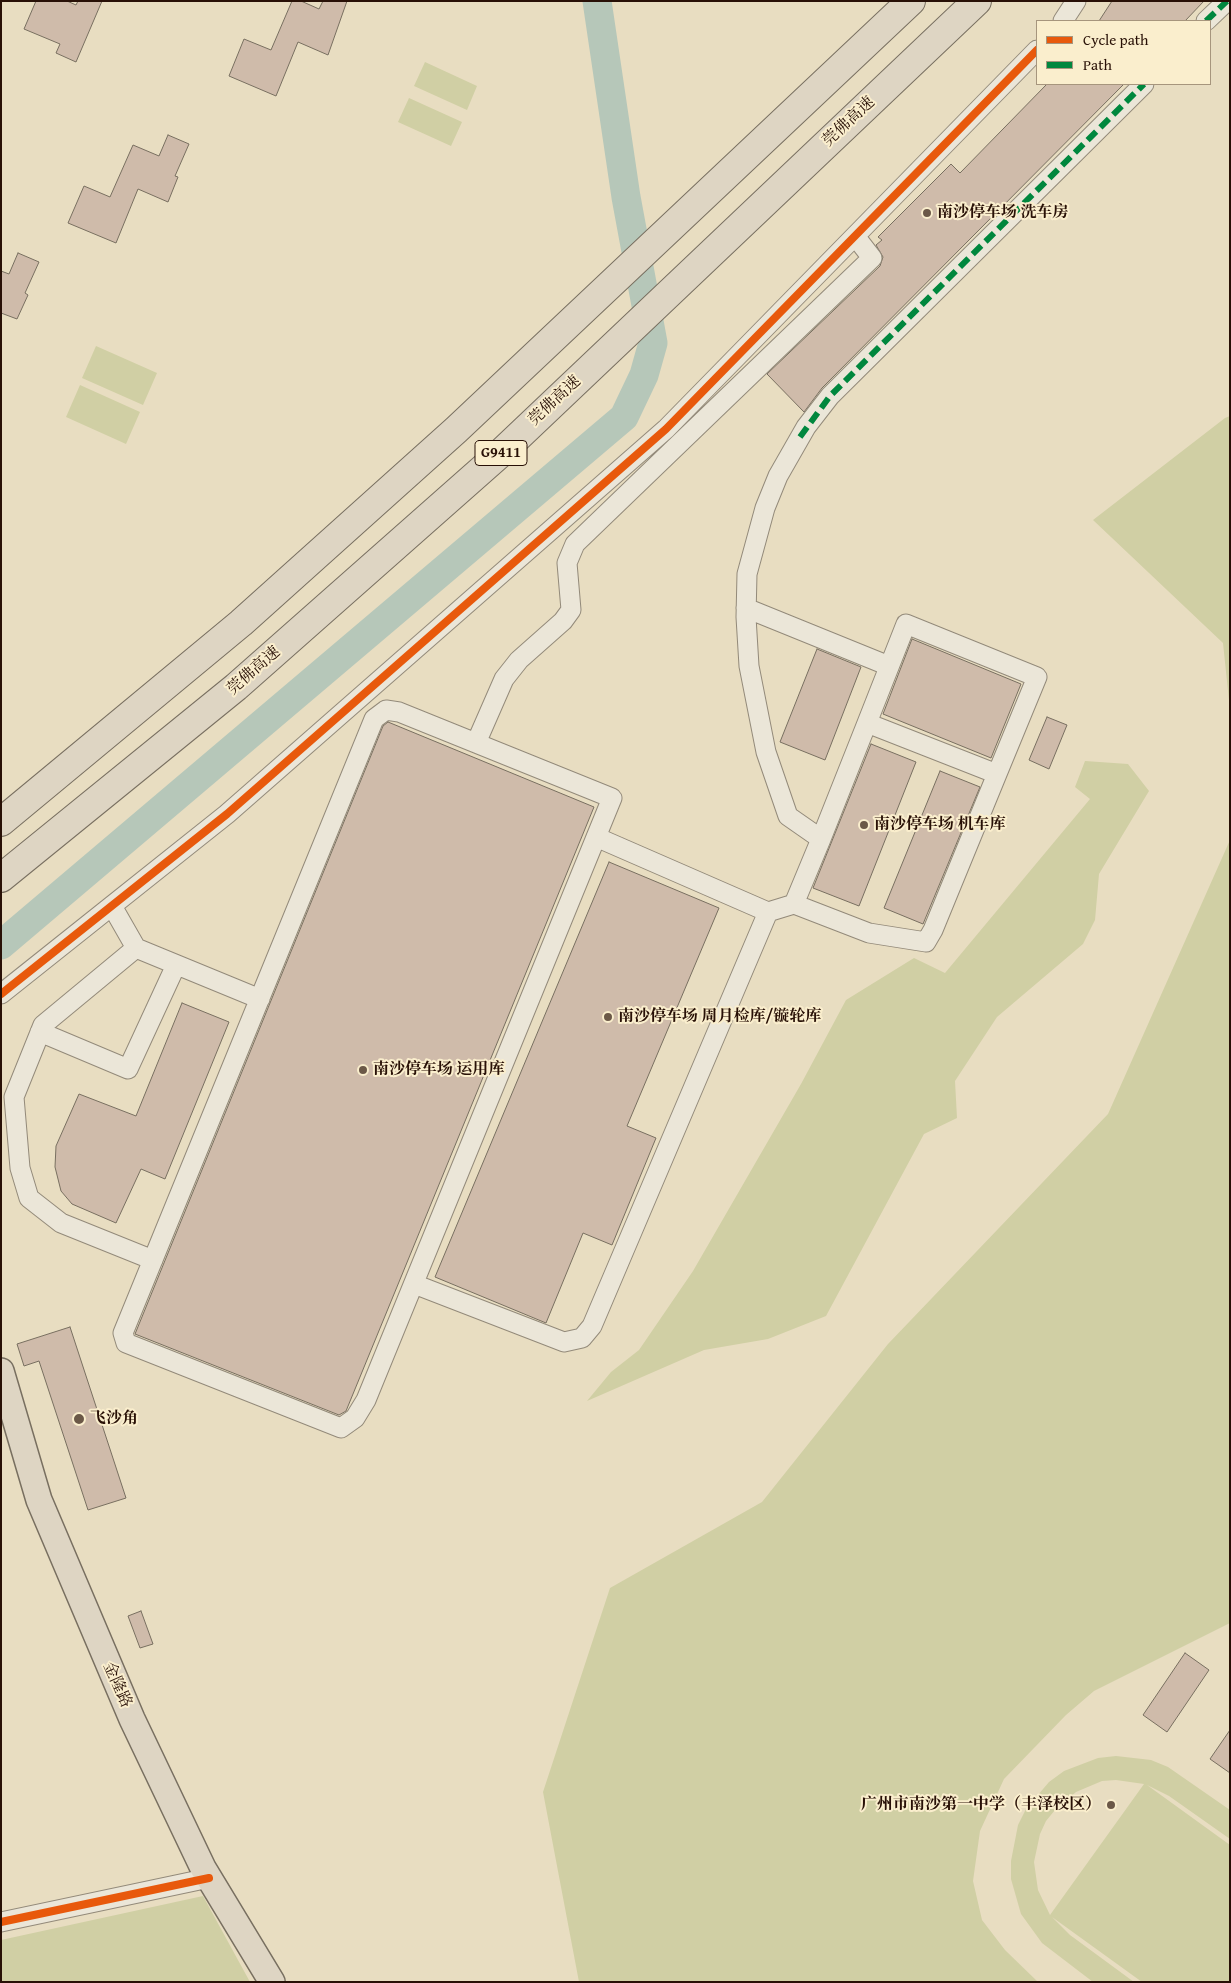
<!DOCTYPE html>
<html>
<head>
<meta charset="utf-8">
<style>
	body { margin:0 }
	#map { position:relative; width:1231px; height:1983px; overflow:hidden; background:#e8ddc1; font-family:"Gentium Book Plus",serif }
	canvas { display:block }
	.frame { position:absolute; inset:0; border:2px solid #281006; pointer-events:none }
	.legend { position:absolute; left:1036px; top:20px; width:175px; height:65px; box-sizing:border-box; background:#faeecd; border:1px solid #a6957d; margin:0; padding:6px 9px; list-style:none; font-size:15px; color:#281006 }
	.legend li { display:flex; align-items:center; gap:10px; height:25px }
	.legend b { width:25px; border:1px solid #a6957d }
</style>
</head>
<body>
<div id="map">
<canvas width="1231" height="1983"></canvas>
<div class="frame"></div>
<ul class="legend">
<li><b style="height:6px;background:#e8590c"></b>Cycle path</li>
<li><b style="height:6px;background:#00873e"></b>Path</li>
</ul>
</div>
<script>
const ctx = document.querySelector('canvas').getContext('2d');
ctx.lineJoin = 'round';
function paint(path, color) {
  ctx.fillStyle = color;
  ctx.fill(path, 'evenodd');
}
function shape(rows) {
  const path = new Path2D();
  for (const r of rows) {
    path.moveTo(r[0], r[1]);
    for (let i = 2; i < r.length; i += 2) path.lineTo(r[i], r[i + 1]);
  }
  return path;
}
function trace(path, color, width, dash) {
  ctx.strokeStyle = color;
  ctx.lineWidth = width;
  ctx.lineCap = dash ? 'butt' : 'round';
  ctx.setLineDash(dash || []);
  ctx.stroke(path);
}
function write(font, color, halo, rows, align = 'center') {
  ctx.font = font + ' "Gentium Book Plus","Noto Serif SC",serif';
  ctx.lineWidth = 4;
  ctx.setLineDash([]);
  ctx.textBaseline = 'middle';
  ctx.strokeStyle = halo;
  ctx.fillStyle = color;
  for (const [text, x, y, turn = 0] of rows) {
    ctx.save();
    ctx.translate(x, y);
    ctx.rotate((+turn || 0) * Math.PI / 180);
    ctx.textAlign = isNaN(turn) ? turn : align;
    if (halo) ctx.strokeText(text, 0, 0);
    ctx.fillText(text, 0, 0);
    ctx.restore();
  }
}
paint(shape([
	[425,62,477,86,467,110,414,86],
	[409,98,462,122,451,146,398,122],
	[96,346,157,373,143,405,82,378],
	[80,385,140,412,126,444,66,417],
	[1230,416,1230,710,1223,643,1093,520,1225,418],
	[1085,761,1128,764,1149,791,1099,874,1095,920,1083,944,997,1017,955,1081,957,1118,924,1134,826,1316,768,1339,704,1350,587,1401,611,1372,639,1350,693,1271,801,1084,846,1000,914,958,945,973,1090,799,1075,787],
	[1230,840,1230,1623,1094,1691,1066,1715,1004,1779,980,1831,973,1881,982,1920,1005,1950,1038,1982,579,1982,543,1792,610,1588,762,1502,888,1344,1108,1114],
	[1116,1756,1151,1760,1168,1767,1230,1810,1230,1839,1169,1796,1147,1785,1230,1845,1230,1982,1142,1982,1052,1917,1070,1935,1134,1982,1093,1982,1042,1943,1021,1914,1011,1879,1011,1861,1018,1825,1026,1809,1049,1782,1064,1771,1098,1758],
	[1116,1780,1144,1784,1050,1915,1038,1890,1034,1862,1040,1834,1046,1821,1055,1810,1076,1792,1102,1781],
	[203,1896,250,1982,1,1982,1,1940]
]), '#d0cfa4');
trace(shape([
	[1,945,624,417,644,375,653,343,626,197,597,1]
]), '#b6c7b9', 29);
const building = shape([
	[36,1,67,1,76,5,78,1,102,1,76,62,56,53,60,44,24,29,36,1],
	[292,1,301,1,319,9,323,1,347,1,328,55,298,42,276,96,229,76,244,39,271,50,292,1],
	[1112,1,1204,1,1185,21,1099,21,1112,1],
	[1047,84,1124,84,822,388,804,412,767,374,880,266,883,257,876,245,882,240,878,237,951,164,960,173,1047,84],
	[168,135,189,144,175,176,178,177,168,202,138,189,116,243,68,223,84,186,110,197,133,145,159,156,168,135],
	[18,253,39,262,25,293,28,295,17,319,1,313,1,271,9,274,18,253],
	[912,639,1021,684,991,758,883,714,912,639],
	[817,649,861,667,825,760,780,742,817,649],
	[1047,717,1067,725,1049,769,1029,760,1047,717],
	[388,722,594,807,346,1411,339,1415,135,1334,383,726,388,722],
	[871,744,916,762,859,906,813,888,871,744],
	[940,771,980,787,923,924,884,908,940,771],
	[609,862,719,908,627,1126,656,1138,612,1245,583,1233,546,1323,435,1277,609,862],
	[182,1003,229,1022,165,1179,141,1169,116,1223,72,1204,61,1191,55,1167,56,1146,79,1094,136,1116,182,1003],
	[70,1327,126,1498,88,1510,39,1361,24,1366,17,1344,70,1327],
	[141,1611,153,1644,140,1648,128,1616,141,1611],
	[1185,1653,1209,1670,1167,1732,1143,1715,1185,1653],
	[1230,1730,1230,1773,1210,1759,1230,1730]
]);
paint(building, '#cfbbaa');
trace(building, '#786f60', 1);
const minor = shape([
	[1063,21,1076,1],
	[1206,21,1227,1],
	[746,608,889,666],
	[386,710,399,712,612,798,366,1400,355,1418,341,1428,126,1343,123,1333,374,719,386,710],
	[476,743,504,679,519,660,563,621,571,610,567,563,575,544,872,258,855,236],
	[821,839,788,816,766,752,749,666,746,617,747,574,765,508,778,476,806,427,830,396,1144,84],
	[794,904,869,933,926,942,933,930,997,774],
	[112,906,136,948,260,999],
	[768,912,794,904,821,839,867,723,906,624,1037,677,997,774,867,723],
	[136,948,43,1025,14,1097,20,1168,29,1198,61,1223,153,1260],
	[1,994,227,814,666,429,1037,50],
	[40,1032,128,1069,176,965],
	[414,1284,564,1342,582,1338,592,1326,768,912,596,837],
	[1,1922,209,1878]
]);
const major = shape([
	[1,1371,39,1500,132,1719,203,1868,272,1982]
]);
const highway = shape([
	[1,822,241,623,456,430,911,1],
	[1,878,236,687,503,451,977,1]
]);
trace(minor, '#938a7a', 21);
trace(major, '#786f60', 28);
trace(highway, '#786f60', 30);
trace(minor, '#ebe6d8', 19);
trace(major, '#ded5c3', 25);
trace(highway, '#ded5c3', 28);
trace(shape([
	[1206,21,1227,1],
	[800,437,830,396,1144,84]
]), '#00873e', 6, [12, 6]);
trace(shape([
	[1,994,227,814,666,429,1037,50],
	[1,1922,209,1878]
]), '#e8590c', 8);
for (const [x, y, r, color] of [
	[927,213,5,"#6b5847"],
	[864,825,5,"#6b5847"],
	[608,1017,5,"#6b5847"],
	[363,1070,5,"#6b5847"],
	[79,1419,6,"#6b5847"],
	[1111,1805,5,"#6b5847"]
]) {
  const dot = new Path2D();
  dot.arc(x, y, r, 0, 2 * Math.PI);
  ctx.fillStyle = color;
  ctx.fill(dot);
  trace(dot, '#faeecd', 2);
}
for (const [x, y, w] of [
	[501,453,52]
]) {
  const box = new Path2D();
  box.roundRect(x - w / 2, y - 12.5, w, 25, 4);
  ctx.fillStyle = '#faeecd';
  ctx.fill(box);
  trace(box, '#281006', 1);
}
write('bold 15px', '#281006', null, [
	["G9411",501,453]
]);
write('16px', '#281006', '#faeecd', [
	["莞佛高速",849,122,-43],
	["莞佛高速",555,401,-43],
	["莞佛高速",254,671,-41],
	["金隆路",117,1685,66]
]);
write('bold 16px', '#281006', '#faeecd', [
	["南沙停车场 洗车房",937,213],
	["南沙停车场 机车库",874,825],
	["南沙停车场 周月检库/镟轮库",618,1017],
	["南沙停车场 运用库",373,1070],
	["飞沙角",90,1419],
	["广州市南沙第一中学（丰泽校区）",1101,1805,"right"]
], 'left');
</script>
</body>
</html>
